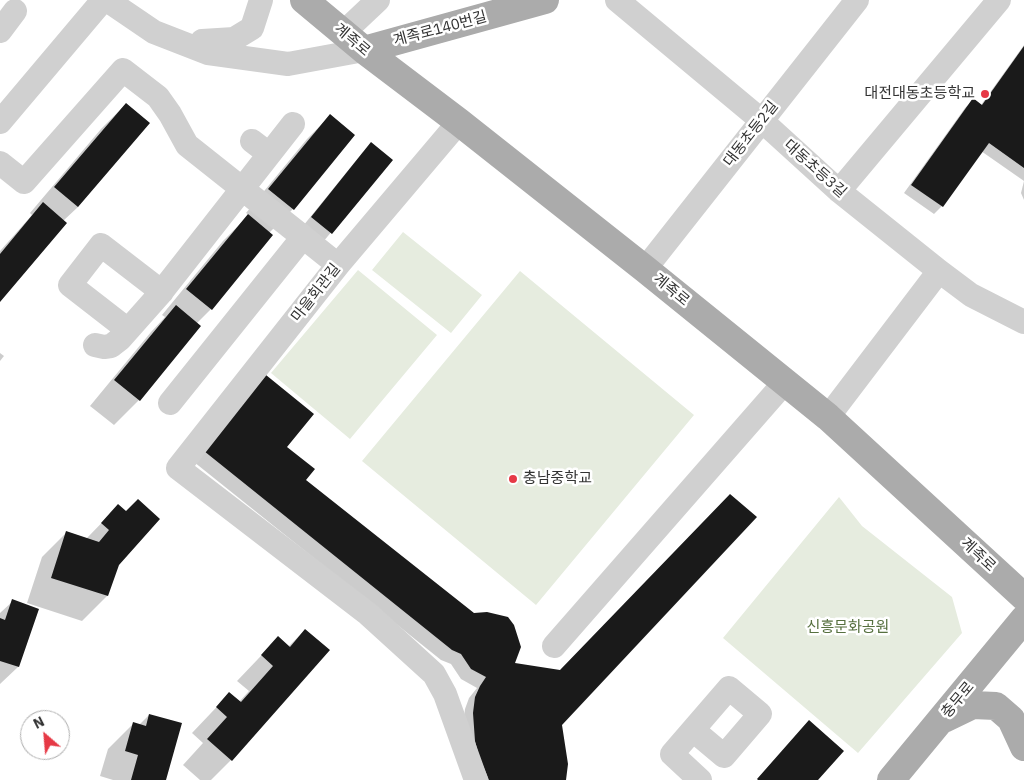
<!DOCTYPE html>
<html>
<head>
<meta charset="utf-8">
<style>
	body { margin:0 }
	#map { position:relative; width:1024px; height:780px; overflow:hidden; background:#fff; font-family:"IBM Plex Sans",sans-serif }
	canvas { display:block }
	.north { position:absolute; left:20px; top:710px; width:50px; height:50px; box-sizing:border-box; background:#fff; border:1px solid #adadad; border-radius:50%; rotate:333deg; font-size:14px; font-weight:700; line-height:20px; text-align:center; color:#333 }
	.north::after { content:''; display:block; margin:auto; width:18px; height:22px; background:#e63946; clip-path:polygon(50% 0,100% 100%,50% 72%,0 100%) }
</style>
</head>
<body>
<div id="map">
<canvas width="1024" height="780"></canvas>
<div class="north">N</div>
</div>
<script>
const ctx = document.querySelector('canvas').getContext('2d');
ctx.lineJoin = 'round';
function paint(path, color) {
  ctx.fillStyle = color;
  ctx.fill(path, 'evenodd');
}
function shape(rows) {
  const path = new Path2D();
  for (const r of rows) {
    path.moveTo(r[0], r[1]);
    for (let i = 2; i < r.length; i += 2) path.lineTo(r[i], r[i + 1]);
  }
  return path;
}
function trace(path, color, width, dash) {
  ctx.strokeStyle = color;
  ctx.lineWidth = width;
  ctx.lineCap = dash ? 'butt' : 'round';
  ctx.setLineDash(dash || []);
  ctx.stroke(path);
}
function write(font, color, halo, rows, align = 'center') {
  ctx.font = font + ' "IBM Plex Sans","Noto Sans KR",sans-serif';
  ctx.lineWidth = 5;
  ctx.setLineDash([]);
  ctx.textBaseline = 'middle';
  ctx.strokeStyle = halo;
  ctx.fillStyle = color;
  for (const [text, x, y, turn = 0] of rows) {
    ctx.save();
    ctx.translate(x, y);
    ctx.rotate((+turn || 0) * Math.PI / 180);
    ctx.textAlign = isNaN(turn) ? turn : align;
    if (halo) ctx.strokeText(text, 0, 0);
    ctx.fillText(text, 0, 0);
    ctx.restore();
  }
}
paint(shape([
	[403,232,482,295,451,333,372,270],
	[358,270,437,335,350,439,271,373],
	[520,271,694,415,536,605,362,461],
	[839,497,862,526,952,597,962,633,858,753,723,638]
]), '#e6ecdf');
paint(shape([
	[1024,45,1024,200,1021,193,1024,181,981,151,942,206,934,214,904,193,965,108,973,100,981,105],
	[126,104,78,207,63,221,0,300,0,251,32,215,30,213,101,129],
	[330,116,354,136,293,209,269,233,272,235,211,309,196,324,200,326,139,400,114,425,90,406,151,332,165,317,162,315,223,241,249,215,246,213,307,139],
	[363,152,391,160,323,242,303,226],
	[0,353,4,356,0,361],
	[255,387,304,480,514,664,561,725,564,780,474,780,463,725,465,709,469,698,477,688,461,679,451,664,441,660,194,462],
	[118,506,118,565,107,596,82,621,27,603,42,557,67,532,86,539],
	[13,601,38,609,18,667,0,684,0,613],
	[305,630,328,650,231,760,211,780,200,780,183,765,203,743,192,733,229,694,239,702,249,691,237,681,278,638,288,647],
	[149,715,165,780,113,780,100,776,108,749,133,724,139,725]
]), '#0003');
paint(shape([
	[1024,46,1024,168,989,143,943,207,911,185,973,98,982,105],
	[126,103,150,123,78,207,54,187],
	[330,114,355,135,294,210,268,189],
	[371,142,393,160,332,234,311,217],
	[43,202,67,223,0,302,0,254],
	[248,214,273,235,212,310,186,289],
	[176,305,201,326,140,401,114,380],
	[266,375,314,414,287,447,315,469,306,480,474,613,487,612,508,617,514,625,521,647,515,663,560,670,730,494,757,517,562,725,568,764,566,780,489,780,479,756,475,741,473,713,475,697,480,686,486,677,471,669,461,654,452,650,204,451],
	[138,499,160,519,119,565,108,596,51,578,66,531,99,542,109,530,101,523,118,504,126,511],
	[12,599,39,609,19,667,0,661,0,618,5,620],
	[305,629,330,650,232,761,207,739,227,717,216,707,229,692,241,702,273,666,261,655,278,636,290,647],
	[149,714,182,723,166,780,131,780,138,755,125,751,133,722,146,726],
	[809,720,844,751,818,780,758,780,757,779]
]), '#1a1a1a');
trace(shape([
	[107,0,154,32,208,53,288,64,364,50],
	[617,0,761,120,839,191,939,271,971,295,1024,322],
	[0,31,15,11],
	[343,33,378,0],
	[202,41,234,39,252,28,261,0],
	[0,122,103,0],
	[459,122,338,265,178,468,368,614,434,674,445,694,476,780],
	[252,141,269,154],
	[0,163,24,182,123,70,158,97,170,114,187,145,303,237,170,403],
	[839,191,999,0],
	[303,237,338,265],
	[645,269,857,0],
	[128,330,70,285,101,245,162,292],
	[95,345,104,347,111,346,120,339,159,295,293,124],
	[828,417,939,271],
	[554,646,785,382],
	[693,730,724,756,760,714,729,688,672,754,700,780]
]), '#d0d0d0', 24);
trace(shape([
	[304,0,364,50,459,122,645,269,828,417,1024,597],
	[364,50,545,0],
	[944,719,973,705,996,706,1011,719,1024,747],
	[891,780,1024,619]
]), '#ababab', 28);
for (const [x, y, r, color] of [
	[985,94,5,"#e63946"],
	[513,479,5,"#e63946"]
]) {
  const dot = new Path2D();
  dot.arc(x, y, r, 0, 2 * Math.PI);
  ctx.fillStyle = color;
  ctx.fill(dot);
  trace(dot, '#fff', 2);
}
write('15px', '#333', '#fff', [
	["계족로140번길",440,29,-15],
	["계족로",352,40,40],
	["대동초등2길",751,134,-52],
	["대동초등3길",815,169,42],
	["계족로",671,290,39],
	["마을회관길",316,293,-52],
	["계족로",978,555,43],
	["충무로",958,700,-50]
]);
write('15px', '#333', '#fff', [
	["대전대동초등학교",975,94],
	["충남중학교",523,479,"left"]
], 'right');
write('15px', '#56703f', '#fff', [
	["신흥문화공원",848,628]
]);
</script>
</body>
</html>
